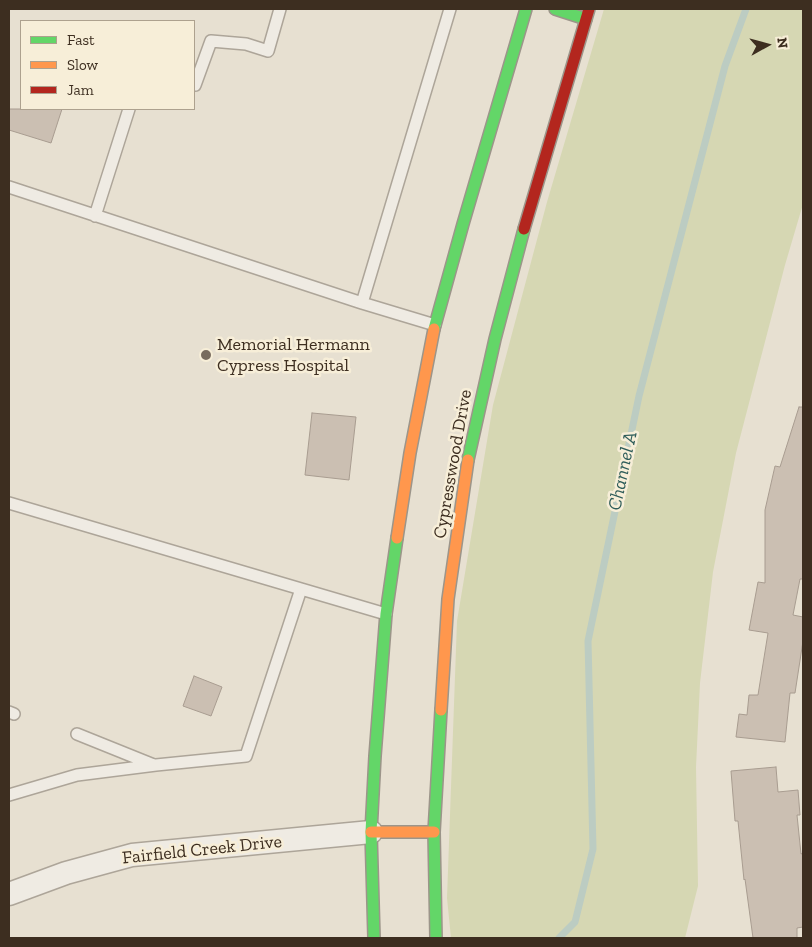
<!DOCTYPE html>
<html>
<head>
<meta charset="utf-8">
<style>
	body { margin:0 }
	#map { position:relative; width:812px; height:947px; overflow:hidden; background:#e7e0d1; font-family:"Zilla Slab",serif }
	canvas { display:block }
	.frame { position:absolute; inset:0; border:10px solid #3d2e20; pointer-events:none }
	.legend { position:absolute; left:20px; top:20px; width:175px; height:90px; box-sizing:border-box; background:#f7eed8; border:1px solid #ada18e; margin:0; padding:6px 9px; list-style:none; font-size:15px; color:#3d2e20 }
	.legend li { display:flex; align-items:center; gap:10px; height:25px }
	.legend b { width:25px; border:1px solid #ada18e }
	.north { position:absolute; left:742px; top:20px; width:50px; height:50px; -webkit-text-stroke:4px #f7eed8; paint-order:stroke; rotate:83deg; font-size:14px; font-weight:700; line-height:20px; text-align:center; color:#3d2e20 }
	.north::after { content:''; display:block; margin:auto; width:18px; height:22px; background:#3d2e20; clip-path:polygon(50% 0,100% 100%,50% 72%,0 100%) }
</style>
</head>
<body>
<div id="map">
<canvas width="812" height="947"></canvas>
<div class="frame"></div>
<ul class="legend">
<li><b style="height:6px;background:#63d668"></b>Fast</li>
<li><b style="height:6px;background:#ff974d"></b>Slow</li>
<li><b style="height:6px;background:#b3261e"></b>Jam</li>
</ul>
<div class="north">N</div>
</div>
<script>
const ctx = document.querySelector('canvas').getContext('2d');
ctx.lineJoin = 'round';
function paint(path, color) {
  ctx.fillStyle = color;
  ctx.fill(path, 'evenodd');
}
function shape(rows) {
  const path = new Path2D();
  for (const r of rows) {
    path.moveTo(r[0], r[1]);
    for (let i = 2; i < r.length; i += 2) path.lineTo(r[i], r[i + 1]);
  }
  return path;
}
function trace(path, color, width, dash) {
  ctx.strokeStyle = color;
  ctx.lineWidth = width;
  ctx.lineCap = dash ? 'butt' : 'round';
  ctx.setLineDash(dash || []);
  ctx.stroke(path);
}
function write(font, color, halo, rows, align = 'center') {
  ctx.font = font + ' "Zilla Slab",serif';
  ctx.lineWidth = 5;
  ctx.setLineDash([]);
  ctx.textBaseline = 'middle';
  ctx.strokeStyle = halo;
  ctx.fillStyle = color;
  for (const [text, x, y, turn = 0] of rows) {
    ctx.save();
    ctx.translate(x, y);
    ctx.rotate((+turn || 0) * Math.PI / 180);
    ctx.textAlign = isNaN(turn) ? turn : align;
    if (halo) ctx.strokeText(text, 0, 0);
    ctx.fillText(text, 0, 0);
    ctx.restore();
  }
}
paint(shape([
	[604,9,803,9,803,204,785,265,736,453,713,572,700,683,696,767,698,886,685,938,451,938,447,898,457,621,493,405,547,202]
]), '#d6d7b3');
trace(shape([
	[559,938,575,922,593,849,588,641,639,396,725,66,746,9]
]), '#bcccc2', 7);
const building = shape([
	[9,109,62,109,51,143,9,130,9,109],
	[799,407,803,407,803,579,800,579,793,615,803,617,803,641,795,693,790,693,785,742,736,737,739,714,747,715,749,695,758,695,768,633,749,630,758,582,765,583,765,510,775,466,780,467,799,407],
	[312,413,356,417,349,480,305,475,312,413],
	[194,676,222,687,211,716,183,706,194,676],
	[776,767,778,792,798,790,800,815,797,815,801,854,803,853,803,927,797,928,797,938,753,938,745,879,744,880,738,821,735,821,731,771,776,767]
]);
paint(building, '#cbbfb2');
trace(building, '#a89c90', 1);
const lane = shape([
	[194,85,195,85,211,41,246,44,268,51,280,9],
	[9,187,362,303],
	[95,216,129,109],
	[435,325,362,303,450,9],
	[9,503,386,614],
	[9,712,14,714],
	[77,734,154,765],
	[9,795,77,775,156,765,246,756,301,589]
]);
const street = shape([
	[9,894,66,873,132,855,371,832]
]);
const fast = shape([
	[555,9,586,19],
	[434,329,463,224,526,9],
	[468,460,495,339,524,229],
	[374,938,371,832,375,756,386,614,397,538],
	[436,938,434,832,441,710]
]);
const slow = shape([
	[397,538,410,453,434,329],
	[441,710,448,599,468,460],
	[371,832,434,832]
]);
const jam = shape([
	[524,229,589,9]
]);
trace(lane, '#ada599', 14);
trace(street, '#ada599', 25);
trace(fast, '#9c958a', 14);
trace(slow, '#9c958a', 14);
trace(jam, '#9c958a', 14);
trace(lane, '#efebe3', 11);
trace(street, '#efebe3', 22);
trace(fast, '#63d668', 11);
trace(slow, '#ff974d', 11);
trace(jam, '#b3261e', 11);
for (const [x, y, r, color] of [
	[206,355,6,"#786c5e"]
]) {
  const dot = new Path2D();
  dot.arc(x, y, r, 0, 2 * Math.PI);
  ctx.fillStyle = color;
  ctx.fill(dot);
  trace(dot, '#f7eed8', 2);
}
write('18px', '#3d2e20', '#f7eed8', [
	["Memorial Hermann",217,345],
	["Cypress Hospital",217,366]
], 'left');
write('18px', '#3d2e20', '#f7eed8', [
	["Cypresswood Drive",453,464,-80],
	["Fairfield Creek Drive",202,850,-6]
]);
write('italic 19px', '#2f5d5a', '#f7eed8', [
	["Channel A",623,471,-78]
]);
</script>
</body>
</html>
